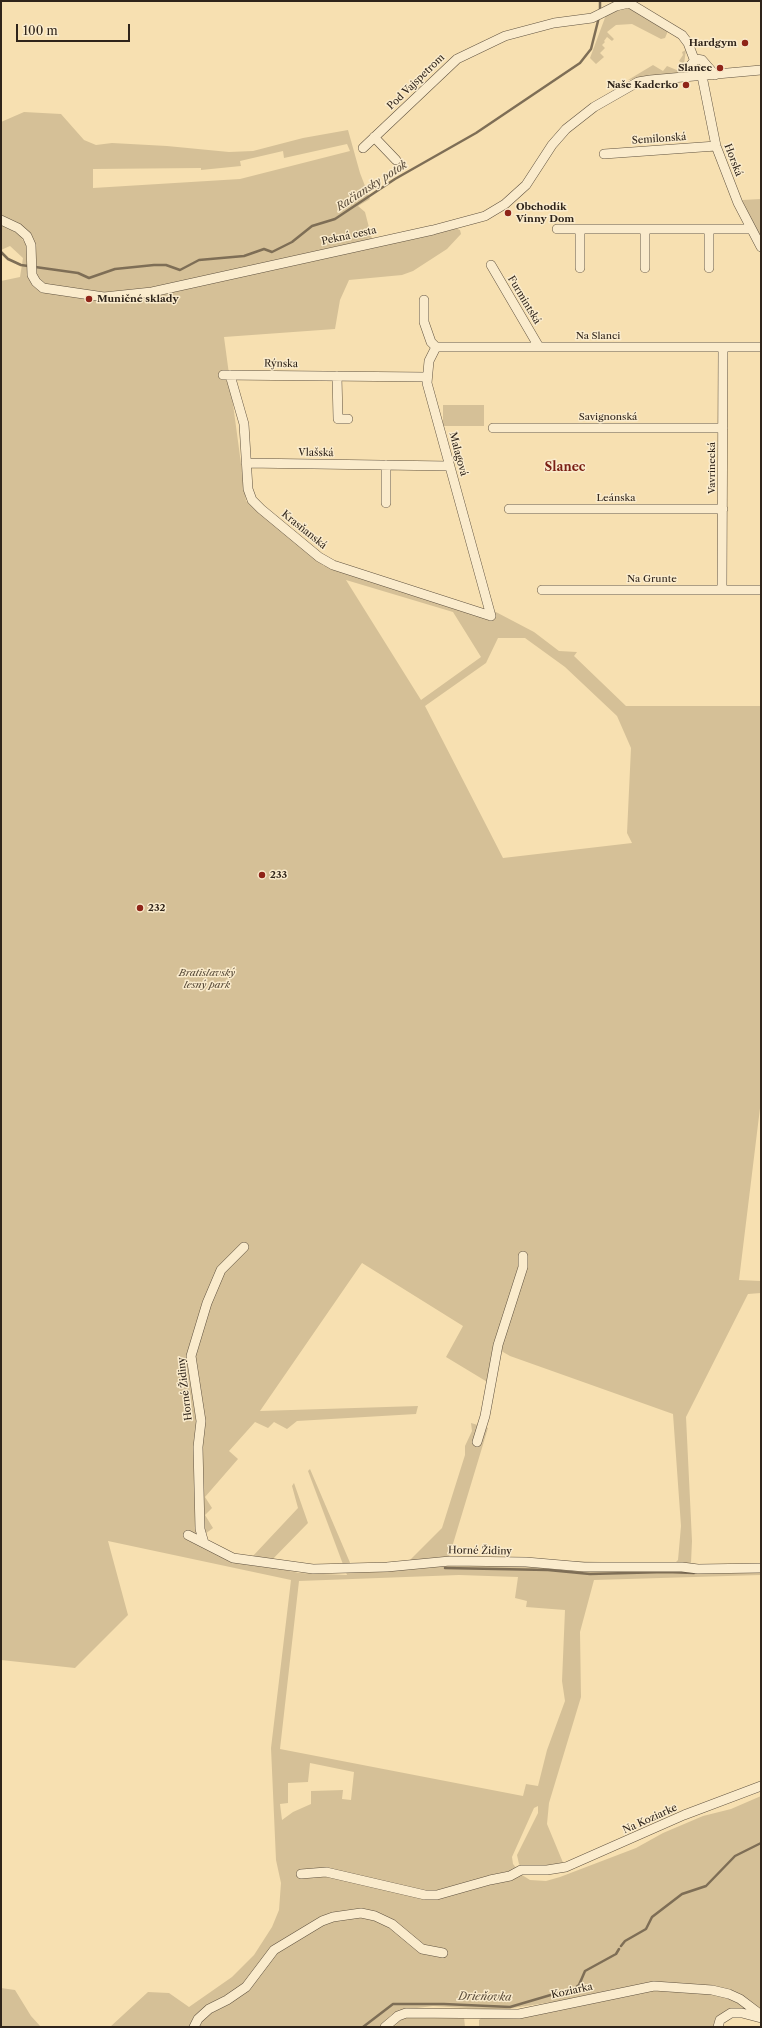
<!DOCTYPE html>
<html>
<head>
<meta charset="utf-8">
<style>
	body { margin:0 }
	#map { position:relative; width:762px; height:2028px; overflow:hidden; background:#f7e0b1; font-family:"Libre Caslon Text",serif }
	canvas { display:block }
	.frame { position:absolute; inset:0; border:2px solid #2f241a; pointer-events:none }
	.scale { position:absolute; left:16px; top:24px; width:114px; height:18px; box-sizing:border-box; border:2px solid #2f241a; border-top:0; padding-left:5px; font-size:12px; line-height:14px; white-space:nowrap; color:#2f241a; -webkit-text-stroke:3px #faebcc; paint-order:stroke }
</style>
</head>
<body>
<div id="map">
<canvas width="762" height="2028"></canvas>
<div class="frame"></div>
<div class="scale">100 m</div>
</div>
<script>
const ctx = document.querySelector('canvas').getContext('2d');
ctx.lineJoin = 'round';
function paint(path, color) {
  ctx.fillStyle = color;
  ctx.fill(path, 'evenodd');
}
function shape(rows) {
  const path = new Path2D();
  for (const r of rows) {
    path.moveTo(r[0], r[1]);
    for (let i = 2; i < r.length; i += 2) path.lineTo(r[i], r[i + 1]);
  }
  return path;
}
function trace(path, color, width, dash) {
  ctx.strokeStyle = color;
  ctx.lineWidth = width;
  ctx.lineCap = dash ? 'butt' : 'round';
  ctx.setLineDash(dash || []);
  ctx.stroke(path);
}
function write(font, color, halo, rows, align = 'center') {
  ctx.font = font + ' "Libre Caslon Text",serif';
  ctx.lineWidth = 3;
  ctx.setLineDash([]);
  ctx.textBaseline = 'middle';
  ctx.strokeStyle = halo;
  ctx.fillStyle = color;
  for (const [text, x, y, turn = 0] of rows) {
    ctx.save();
    ctx.translate(x, y);
    ctx.rotate((+turn || 0) * Math.PI / 180);
    ctx.textAlign = isNaN(turn) ? turn : align;
    if (halo) ctx.strokeText(text, 0, 0);
    ctx.fillText(text, 0, 0);
    ctx.restore();
  }
}
paint(shape([
	[625,8,631,9,668,31,665,38,661,39,632,24,616,25,607,32,614,39,612,41,607,37,604,41,605,42,602,45,605,48,600,53,604,57,596,64,590,58,606,15,614,10],
	[686,50,684,64,686,73,628,80,653,65,663,71,667,66,679,71,684,64,679,61,683,55,682,52],
	[24,112,61,114,84,140,96,145,112,143,167,146,229,152,253,151,303,138,348,130,360,173,370,199,358,206,365,212,372,239,455,228,460,230,461,234,447,249,413,271,402,275,349,280,340,300,335,329,224,337,246,501,324,566,326,565,495,620,494,611,534,632,559,651,577,652,574,656,626,706,761,706,761,1100,739,1280,761,1281,761,1293,748,1294,686,1417,692,1541,691,1563,702,1565,761,1564,761,1575,594,1580,580,1632,581,1697,549,1803,547,1824,564,1865,523,1868,519,1864,517,1855,538,1813,538,1806,534,1808,512,1857,513,1864,522,1875,530,1880,546,1881,560,1877,636,1848,663,1833,703,1816,731,1809,761,1796,761,2016,731,2011,716,2027,479,2027,479,2020,482,2017,552,2002,500,2010,433,2006,401,2010,391,2015,379,2027,110,2027,148,1992,169,1993,189,2007,232,1977,254,1955,272,1927,279,1910,281,1883,276,1860,271,1748,291,1580,108,1541,128,1615,75,1668,1,1660,1,281,20,277,23,258,10,246,1,250,1,225,11,229,20,236,31,251,33,240,29,232,20,224,1,215,1,122],
	[347,144,350,151,240,179,93,188,93,169,201,168,201,170,241,166,240,161,283,151,284,158],
	[346,580,453,612,481,657,421,700],
	[498,638,525,638,565,667,617,716,631,748,627,833,632,843,503,858,425,706,486,663],
	[362,1263,463,1326,446,1357,489,1383,496,1348,510,1356,673,1414,681,1526,678,1560,676,1562,632,1563,449,1557,488,1428,471,1423,472,1431,465,1446,465,1455,442,1528,409,1561,351,1565,310,1469,308,1471,347,1575,299,1573,266,1566,308,1523,294,1483,292,1486,298,1508,252,1557,234,1554,207,1540,205,1534,213,1528,205,1515,212,1508,205,1497,238,1459,229,1451,255,1422,268,1428,274,1422,287,1429,297,1421,416,1414,418,1406,260,1411],
	[459,1575,518,1577,515,1598,527,1601,526,1607,565,1610,562,1681,565,1701,547,1750,538,1786,526,1784,523,1796,280,1749,299,1581],
	[310,1763,354,1772,351,1800,342,1799,343,1790,311,1791,311,1804,293,1812,282,1820,280,1804,288,1803,288,1783,308,1782],
	[267,1965,249,1989,210,2013,258,1973],
	[761,199,761,241,742,200],
	[443,405,484,405,484,426,443,426],
	[1,1988,15,1990,31,2016,41,2027,1,2027],
	[403,2016,464,2017,465,2027,394,2027]
]), '#d5c097');
trace(shape([
	[600,12,600,1],
	[1,252,8,259,21,265,78,273,89,278,115,269,154,265,166,265,180,270,199,260,244,256,264,249,272,252,292,242,312,226,335,219,395,179,476,133,580,63,591,49,599,17],
	[445,1568,548,1570,590,1574,666,1572,694,1573],
	[621,1946,625,1941,646,1929,652,1917,682,1894,706,1886,735,1856,761,1843],
	[363,2027,393,2004,444,2004,510,2007,554,1994,570,1992,579,1985,585,1971,616,1954,619,1949]
]), '#7e6e56', 2.5);
const street = shape([
	[696,76,690,66,696,59,702,60,715,75],
	[702,76,716,146,738,203,761,247],
	[374,137,396,160],
	[363,148,457,59,505,36,554,23,592,18,616,6,629,3,682,35,688,43,694,59],
	[604,154,716,146],
	[1,220,18,228,27,236,31,245,32,275,36,282,43,288,104,297,152,292,433,230,485,216,505,204,526,185,552,145,566,129,594,107,629,87,638,82,650,80,761,70],
	[557,229,750,229],
	[580,229,580,268],
	[491,265,539,347],
	[645,268,645,229],
	[709,268,709,229],
	[424,300,424,322,431,342,436,347,429,361,427,383,491,616],
	[436,347,761,347],
	[223,375,426,377],
	[230,375,244,424,248,489,252,500,261,509,319,557,333,565,491,616],
	[337,376,338,419,348,419],
	[493,428,723,428],
	[246,463,449,466],
	[386,465,386,503],
	[509,509,723,509],
	[542,590,761,590],
	[722,590,723,347],
	[477,1442,485,1416,498,1345,523,1267,523,1256],
	[188,1535,233,1558,313,1569,387,1567,450,1561,526,1562,584,1567,682,1567,698,1569,761,1568],
	[204,1543,200,1529,198,1447,201,1421,191,1356,207,1303,221,1270,244,1247],
	[301,1874,326,1872,425,1895,437,1895,490,1880,510,1876,521,1870,547,1870,566,1867,684,1815,761,1786],
	[194,2027,198,2019,209,2009,227,2000,246,1987,274,1950,322,1921,333,1917,361,1913,375,1916,392,1924,422,1949,443,1953],
	[385,2027,398,2016,406,2013,519,2014,654,1986,712,1990,729,1994,740,1999,761,2015],
	[718,2027,720,2020,731,2013,742,2013,761,2018]
]);
trace(street, '#615340', 10);
trace(street, '#faebcc', 9);
for (const [x, y, r, color] of [
	[745,43,4,"#8f2418"],
	[720,68,4,"#8f2418"],
	[686,85,4,"#8f2418"],
	[508,213,4,"#8f2418"],
	[89,299,4,"#8f2418"],
	[262,875,4,"#8f2418"],
	[140,908,4,"#8f2418"]
]) {
  const dot = new Path2D();
  dot.arc(x, y, r, 0, 2 * Math.PI);
  ctx.fillStyle = color;
  ctx.fill(dot);
  trace(dot, '#faebcc', 1.5);
}
write('bold 10px', '#2f241a', '#faebcc', [
	["Hardgym",737,43,"right"],
	["Slanec",712,68,"right"],
	["Naše Kaderko",678,85,"right"],
	["Obchodík",516,207],
	["Vínny Dom",516,219],
	["Muničné sklady",97,299],
	["233",270,875],
	["232",148,908]
], 'left');
write('10px', '#2f241a', '#faebcc', [
	["Pod Vajspetrom",416,82,-44],
	["Semilonská",659,139,-4],
	["Horská",733,160,69],
	["Pekná cesta",349,236,-12],
	["Furmintská",524,300,59],
	["Na Slanci",598,336],
	["Rýnska",281,364,1],
	["Savignonská",608,417],
	["Vlašská",316,453,1],
	["Malagová",458,454,75],
	["Vavrinecká",712,468,-90],
	["Leánska",616,498],
	["Krasňanská",304,530,39],
	["Na Grunte",652,579],
	["Horné Židiny",185,1389,-97],
	["Horné Židiny",480,1551,1],
	["Na Koziarke",650,1819,-24],
	["Koziarka",572,1991,-12]
]);
write('italic 10px', '#584b39', '#faebcc', [
	["Bratislavský",207,973],
	["lesný park",207,985]
]);
write('italic 11px', '#5d4f3d', '#faebcc', [
	["Račiansky potok",372,186,-33],
	["Drieňovka",485,1997,1]
]);
write('bold 12px', '#7a1f14', '#faebcc', [
	["Slanec",565,468]
]);
</script>
</body>
</html>
